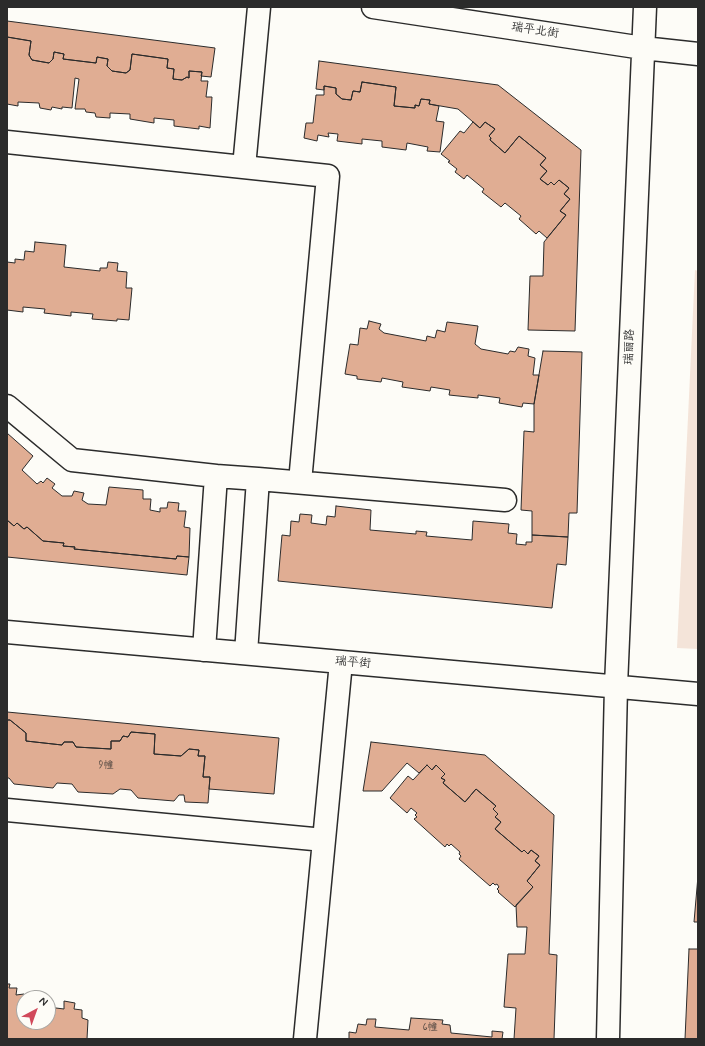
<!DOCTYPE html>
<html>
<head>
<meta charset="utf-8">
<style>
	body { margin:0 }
	#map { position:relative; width:705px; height:1046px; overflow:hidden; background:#fdfcf7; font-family:Mynerve,sans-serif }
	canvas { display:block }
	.frame { position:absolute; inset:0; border:8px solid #2b2b2b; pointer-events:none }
	.north { position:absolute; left:16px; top:990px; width:40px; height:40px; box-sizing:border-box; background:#fdfcf7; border:1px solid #a9a8a5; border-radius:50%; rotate:41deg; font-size:11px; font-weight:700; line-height:16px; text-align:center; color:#2b2b2b }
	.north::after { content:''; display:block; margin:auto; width:14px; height:18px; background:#d1495b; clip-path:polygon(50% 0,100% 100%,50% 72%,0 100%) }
</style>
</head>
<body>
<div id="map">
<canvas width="705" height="1046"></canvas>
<div class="frame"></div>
<div class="north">N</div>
</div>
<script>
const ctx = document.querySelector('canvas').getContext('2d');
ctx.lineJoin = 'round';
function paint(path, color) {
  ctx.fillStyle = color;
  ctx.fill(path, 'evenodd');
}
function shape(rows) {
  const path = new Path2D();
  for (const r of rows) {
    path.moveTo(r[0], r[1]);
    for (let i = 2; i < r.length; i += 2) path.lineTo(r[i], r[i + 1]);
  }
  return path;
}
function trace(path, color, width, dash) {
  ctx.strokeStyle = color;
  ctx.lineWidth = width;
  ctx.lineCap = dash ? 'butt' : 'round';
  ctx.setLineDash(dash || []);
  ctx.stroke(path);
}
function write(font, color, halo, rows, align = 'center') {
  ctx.font = font + ' Mynerve,"LXGW WenKai TC",sans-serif';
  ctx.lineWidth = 4;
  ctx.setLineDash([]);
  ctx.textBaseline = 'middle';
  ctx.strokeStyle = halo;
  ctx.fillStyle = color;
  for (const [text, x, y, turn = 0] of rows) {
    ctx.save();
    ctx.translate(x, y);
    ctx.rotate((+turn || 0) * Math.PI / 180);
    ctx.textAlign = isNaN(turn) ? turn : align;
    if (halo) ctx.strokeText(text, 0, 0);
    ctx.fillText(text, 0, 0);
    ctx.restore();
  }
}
paint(shape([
	[695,270,698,271,698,649,677,648]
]), '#f4e4d9');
const building = shape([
	[7,21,215,48,211,77,201,76,202,72,189,71,189,78,187,77,182,80,173,79,174,69,167,68,168,59,132,54,130,70,126,73,112,71,107,66,108,59,97,57,96,63,63,59,64,54,54,52,53,59,49,63,32,60,29,55,31,41,7,37,7,21],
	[7,37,31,41,29,55,32,60,49,63,53,59,54,52,64,54,63,59,96,63,97,57,108,59,107,66,112,71,126,73,130,70,132,54,168,59,167,68,174,69,173,79,182,80,187,77,189,78,189,71,202,72,201,81,208,81,206,97,212,97,210,128,199,126,199,129,174,126,174,120,154,118,154,123,130,119,130,114,110,113,110,118,96,117,95,113,86,112,85,109,75,109,79,79,75,78,72,108,62,107,62,109,52,107,51,110,40,108,39,103,18,102,18,106,7,104,7,37],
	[319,61,498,85,581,150,575,331,528,330,530,276,543,276,544,242,566,215,560,211,570,199,564,194,569,188,559,180,554,185,551,182,548,185,540,179,547,171,540,165,546,158,519,136,505,153,490,140,491,138,489,136,495,129,485,122,480,128,458,109,429,104,430,100,421,99,419,106,415,105,415,108,394,106,396,87,362,82,360,92,353,91,351,100,342,99,336,94,336,88,324,86,324,90,316,89,319,61],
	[362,82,396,87,394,106,415,108,415,105,419,106,421,99,430,100,429,104,439,106,436,121,444,122,440,152,427,151,428,147,407,143,406,150,382,147,382,141,362,139,362,144,337,141,338,134,328,133,329,137,318,135,317,141,304,138,306,123,313,123,316,95,324,95,324,86,336,88,336,94,342,99,351,100,353,91,360,92,362,82],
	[473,122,480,128,485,122,495,129,489,136,491,138,490,140,505,153,519,136,546,158,540,165,547,171,540,179,548,185,551,182,554,185,559,180,569,188,564,194,570,199,560,211,566,215,547,238,539,231,536,234,519,219,521,216,505,203,501,207,482,192,484,189,467,175,464,179,455,172,457,169,448,162,450,161,441,154,460,131,464,133,473,122],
	[35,242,66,245,64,267,100,271,100,268,107,268,108,262,118,263,117,271,127,272,126,288,132,288,129,320,117,319,117,321,92,319,93,314,71,312,71,316,44,313,45,309,23,307,23,312,7,310,7,262,15,263,15,259,24,260,25,251,34,252,35,242],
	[369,321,381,324,379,329,384,333,426,341,427,336,435,338,437,330,445,332,447,322,478,326,475,344,481,349,508,354,510,351,515,352,518,347,529,349,528,356,535,358,533,375,539,375,534,404,523,403,522,407,499,403,500,398,478,395,478,398,449,395,450,390,431,387,430,391,402,387,403,382,382,378,381,382,357,379,357,376,345,374,350,344,358,345,360,328,367,329,369,321],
	[543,351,582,352,577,513,569,513,568,537,532,535,532,511,521,510,524,431,534,432,534,404,543,351],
	[7,433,33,456,22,470,37,484,41,481,43,483,47,478,55,484,52,488,62,496,72,496,74,491,84,493,82,500,88,504,106,505,109,487,143,490,143,499,151,499,150,510,160,512,160,508,167,508,168,502,179,503,178,511,186,511,184,527,190,528,189,557,177,556,176,559,74,549,75,547,63,546,64,543,43,541,27,527,24,529,17,523,14,526,7,520,7,433],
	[336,506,371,510,370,530,416,534,416,531,427,532,426,536,472,540,473,521,509,524,508,533,517,534,516,544,526,545,526,542,532,542,532,535,568,537,566,565,557,564,552,608,278,581,282,535,290,536,291,521,299,522,300,514,312,515,311,523,326,525,327,516,335,517,336,506],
	[7,520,14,526,17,523,24,529,27,527,43,541,64,543,63,546,75,547,74,549,176,559,177,556,189,557,187,575,7,557,7,520],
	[7,712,279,738,274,794,209,789,210,777,203,777,205,756,198,756,199,750,189,749,181,756,154,754,155,734,131,732,128,737,123,736,120,741,111,741,111,749,76,747,73,742,64,742,62,745,26,741,26,733,10,720,7,720,7,712],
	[7,720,10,720,26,733,26,741,62,745,64,742,73,742,76,747,111,749,111,741,120,741,123,736,128,737,131,732,155,734,154,754,181,756,189,749,199,750,198,756,205,756,203,777,210,777,208,803,185,802,184,795,179,795,174,801,138,798,131,790,120,789,113,794,78,792,72,784,57,783,53,788,14,784,9,778,7,778,7,720],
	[371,742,485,755,554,815,549,954,557,955,554,1039,514,1039,516,1008,504,1007,508,954,525,954,527,927,517,927,516,905,533,887,527,881,540,865,535,861,539,856,531,850,528,854,524,850,522,852,495,829,501,822,495,817,498,814,493,809,496,806,476,789,465,802,443,783,445,780,441,778,445,774,436,765,432,770,427,765,419,773,407,763,382,791,363,791,371,742],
	[427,765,432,770,436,765,445,774,441,778,445,780,443,783,465,802,476,789,496,806,493,809,498,814,495,817,501,822,495,829,522,852,524,850,528,854,531,850,539,856,535,861,540,865,527,881,533,887,515,907,498,892,499,891,497,889,499,887,497,884,495,885,493,883,490,886,459,859,461,856,459,854,460,852,451,844,449,846,447,844,445,847,414,819,417,817,415,815,417,813,411,808,407,813,390,798,408,776,413,780,427,765],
	[698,876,698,922,694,922,698,876],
	[689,949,698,949,698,1039,685,1039,689,949],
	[7,984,10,984,9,988,17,988,16,995,24,994,23,1005,24,1005,24,1022,48,1022,48,1007,64,1009,64,1001,75,1003,74,1009,82,1010,82,1018,88,1020,87,1039,7,1039,7,984],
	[411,1018,443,1020,442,1024,450,1025,451,1033,492,1037,492,1031,503,1032,502,1039,349,1039,349,1032,356,1033,358,1024,366,1025,367,1019,376,1019,375,1027,409,1030,411,1018]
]);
paint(building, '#e0ad93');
trace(building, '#2b2b2b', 1);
const minor = shape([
	[373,7,643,48,698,54],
	[7,142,328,176,300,482],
	[244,167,259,7],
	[7,406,72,460,216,476],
	[258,479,505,500],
	[7,632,698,694],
	[204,650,216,476,258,479,246,653],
	[7,810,324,840],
	[305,1039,341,662],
	[608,1039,616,686,645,7]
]);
trace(minor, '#2b2b2b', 25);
trace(minor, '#fdfcf7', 22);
write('10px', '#584c45', null, [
	["9幢",106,766],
	["6幢",430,1028]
]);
write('12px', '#2b2b2b', '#fdfcf7', [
	["瑞平北街",535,31,9],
	["瑞丽路",630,347,-88],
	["瑞平街",353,663,5]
]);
</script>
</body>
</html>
